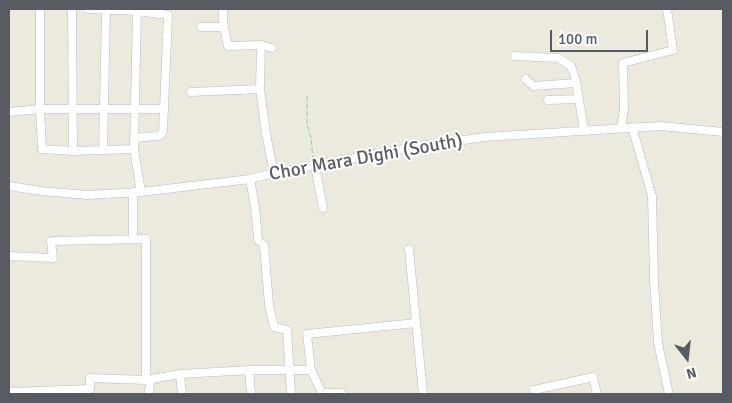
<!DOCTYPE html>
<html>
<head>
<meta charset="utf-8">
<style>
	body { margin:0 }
	#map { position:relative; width:732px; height:403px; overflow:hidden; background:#eceade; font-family:Signika,sans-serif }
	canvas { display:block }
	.frame { position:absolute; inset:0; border:10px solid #585b61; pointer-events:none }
	.north { position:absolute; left:662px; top:333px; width:50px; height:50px; -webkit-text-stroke:4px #fff; paint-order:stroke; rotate:164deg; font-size:14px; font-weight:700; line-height:20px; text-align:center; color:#585b61 }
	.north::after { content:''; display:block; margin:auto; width:18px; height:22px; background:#585b61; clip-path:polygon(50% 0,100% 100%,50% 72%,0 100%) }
	.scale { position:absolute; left:550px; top:30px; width:98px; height:22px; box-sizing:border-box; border:2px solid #585b61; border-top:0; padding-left:6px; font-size:15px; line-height:18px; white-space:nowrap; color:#585b61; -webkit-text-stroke:4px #fff; paint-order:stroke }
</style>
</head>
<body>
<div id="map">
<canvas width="732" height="403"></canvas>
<div class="frame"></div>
<div class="north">N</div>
<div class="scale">100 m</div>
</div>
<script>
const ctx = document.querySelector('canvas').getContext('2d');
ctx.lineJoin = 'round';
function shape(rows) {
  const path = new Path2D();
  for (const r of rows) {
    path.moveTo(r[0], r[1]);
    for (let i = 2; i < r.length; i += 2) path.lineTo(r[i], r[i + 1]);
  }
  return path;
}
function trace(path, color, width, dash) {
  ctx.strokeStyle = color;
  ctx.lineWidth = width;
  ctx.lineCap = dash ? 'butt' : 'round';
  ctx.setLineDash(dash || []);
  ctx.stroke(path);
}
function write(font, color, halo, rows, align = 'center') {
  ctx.font = font + ' Signika,sans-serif';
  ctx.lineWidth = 4;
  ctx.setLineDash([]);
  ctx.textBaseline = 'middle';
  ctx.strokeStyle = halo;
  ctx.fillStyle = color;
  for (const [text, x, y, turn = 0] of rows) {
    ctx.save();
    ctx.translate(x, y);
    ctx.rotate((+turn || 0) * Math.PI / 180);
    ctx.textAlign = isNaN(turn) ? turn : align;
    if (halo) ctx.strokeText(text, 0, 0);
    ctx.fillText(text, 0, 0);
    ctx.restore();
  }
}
const minor = shape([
	[72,9,73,151],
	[88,9,137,11,168,15,163,131,161,135,157,136,134,138],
	[223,9,223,24,228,46,261,45,260,89,266,134,274,173],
	[137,11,134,149,141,192],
	[201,27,224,27],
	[261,45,272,48],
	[515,56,558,58,571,66,576,81,584,130],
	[526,79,533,86,576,83],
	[191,92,260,89],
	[548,100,579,99],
	[9,112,40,109,40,9],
	[632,127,652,196,654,281,658,343,669,394],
	[621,128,624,109,623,63,673,50,667,9],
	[103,149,106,10],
	[134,149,73,151,42,149,40,109,164,109],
	[315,166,323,208],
	[250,179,255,207,258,240,264,245,269,305,274,327,287,330,291,394],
	[9,186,41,191,87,195,141,192,250,179,274,173,414,147,485,137,661,126,723,132],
	[133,192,133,239],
	[409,249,423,394],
	[9,256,53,258,51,241,146,239,146,380],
	[249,370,251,394],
	[311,370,307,334,416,323],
	[180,374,182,394],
	[534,390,593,377,597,394],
	[9,392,90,389,90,378,146,380,180,374,251,370,311,370,322,393,342,393,343,394],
	[149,394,150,380]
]);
trace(minor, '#b7b9bf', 9);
trace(shape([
	[307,96,307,125,311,138,313,158]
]), '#91c7a2', 1, [5, 2.5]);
trace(minor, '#fff', 8);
write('19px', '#585b61', '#fff', [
	["Chor Mara Dighi (South)",366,158,-10]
]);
</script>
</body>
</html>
